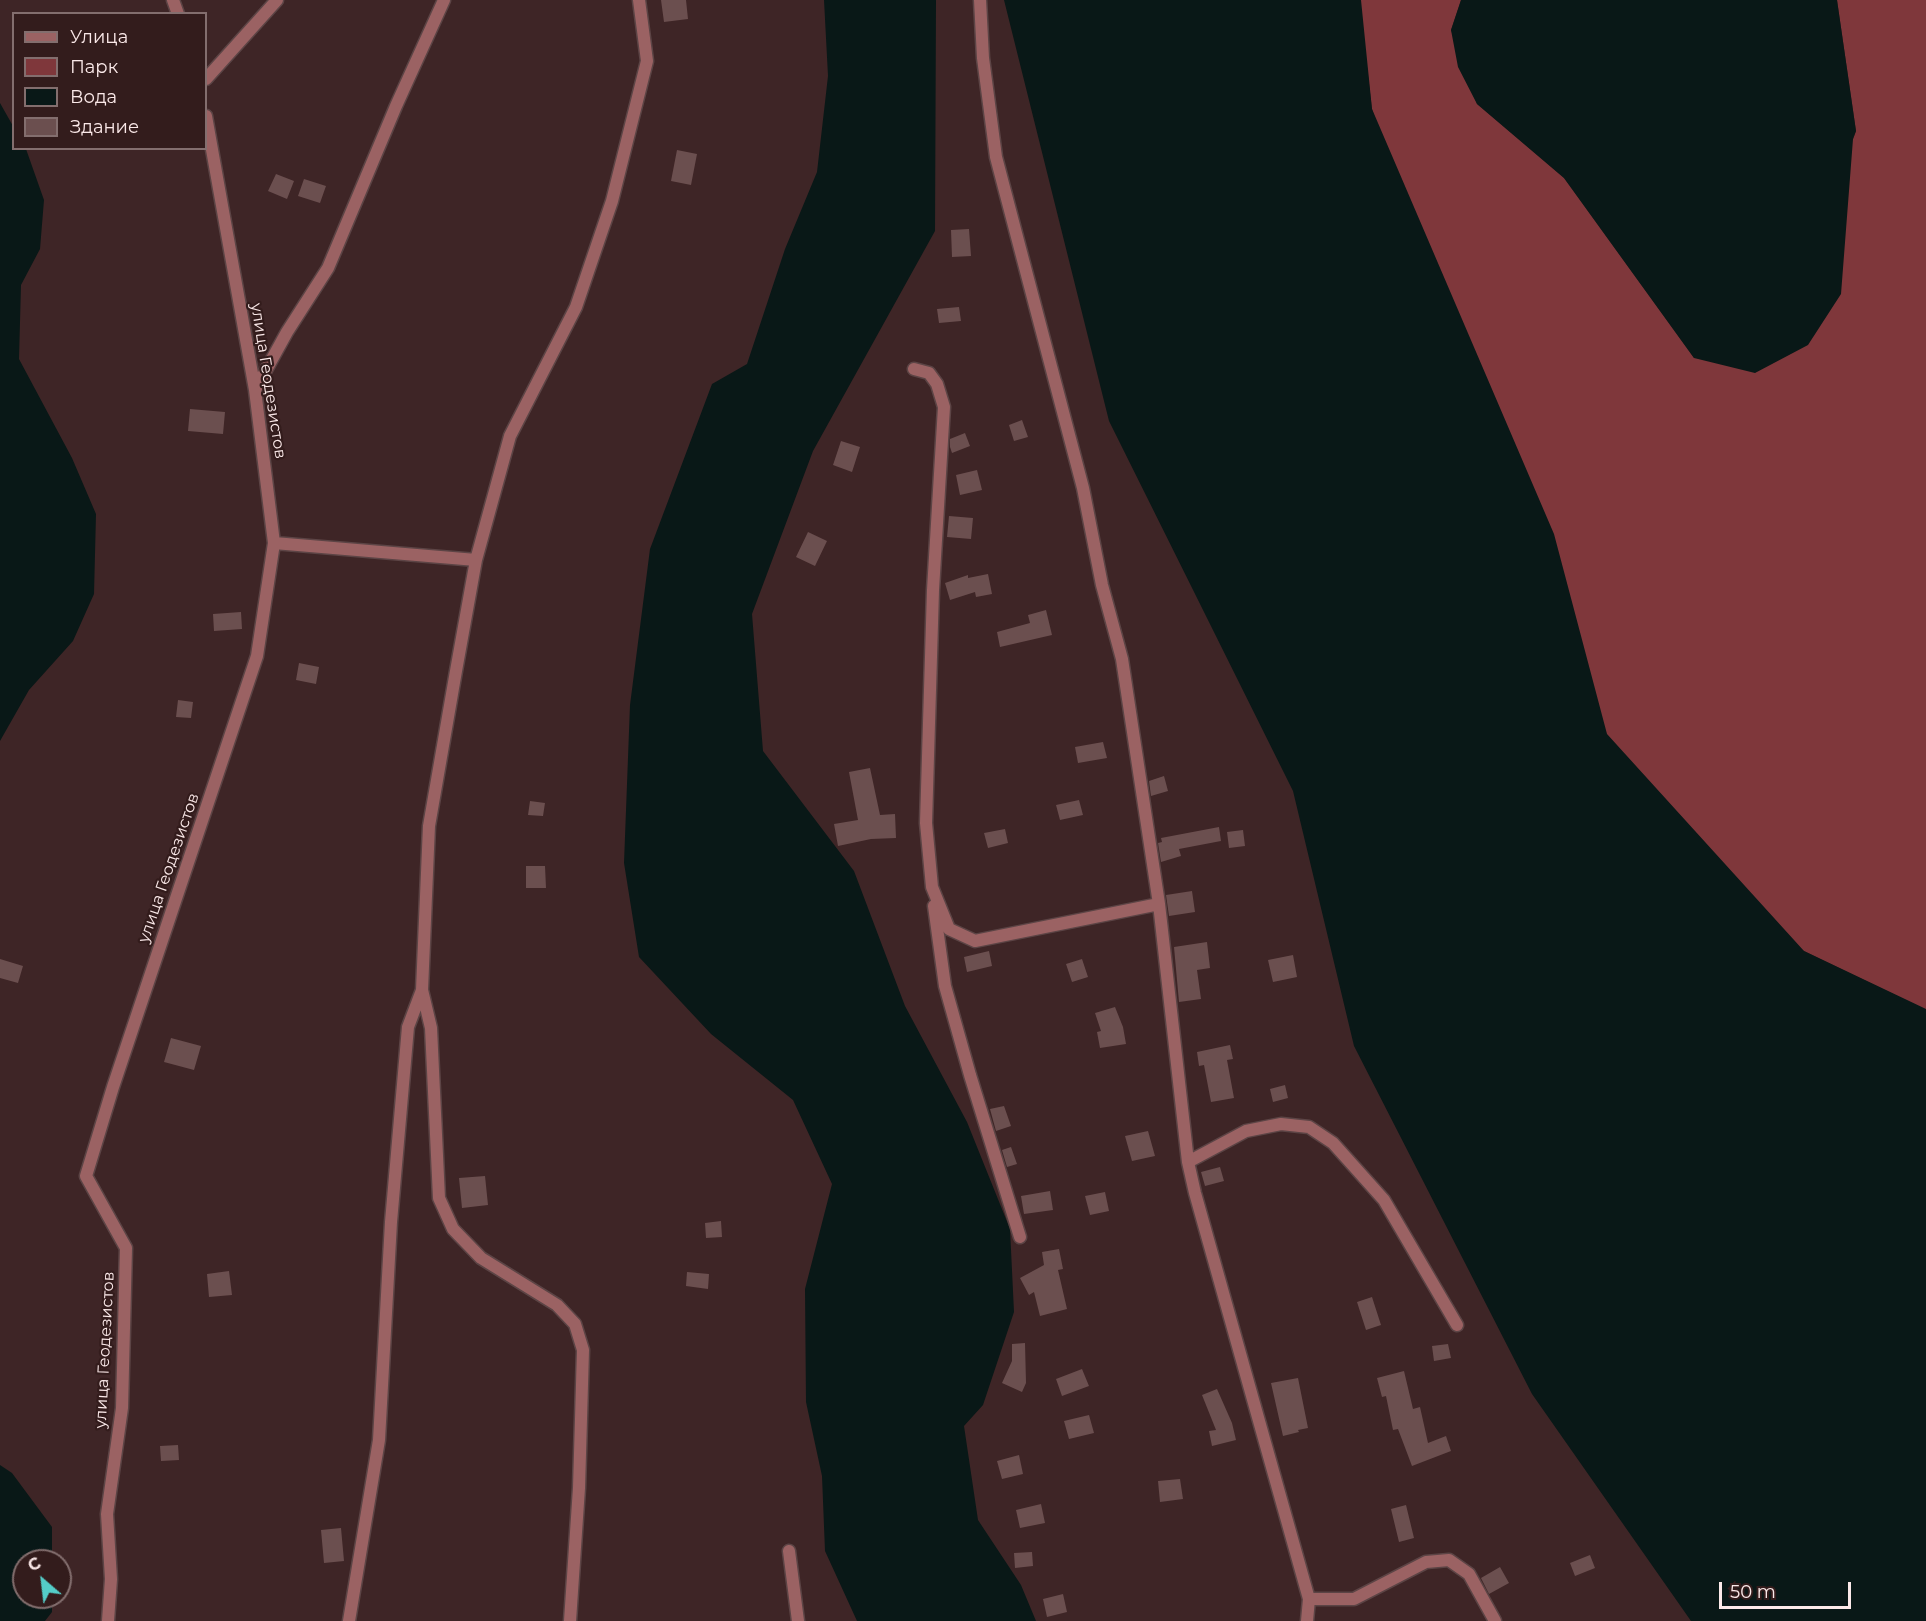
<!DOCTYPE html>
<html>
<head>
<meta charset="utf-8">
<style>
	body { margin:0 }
	#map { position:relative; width:1926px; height:1621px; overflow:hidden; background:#3e2526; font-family:Montserrat,sans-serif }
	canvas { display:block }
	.legend { position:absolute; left:12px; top:12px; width:195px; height:138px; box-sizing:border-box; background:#331c1c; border:2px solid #836e6e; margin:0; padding:8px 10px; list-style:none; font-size:18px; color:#fbe9e9 }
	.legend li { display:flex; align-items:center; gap:12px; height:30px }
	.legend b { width:30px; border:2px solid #836e6e }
	.north { position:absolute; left:12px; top:1549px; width:60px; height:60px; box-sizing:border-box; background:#331c1c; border:2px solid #836e6e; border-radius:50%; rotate:332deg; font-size:16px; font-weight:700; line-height:24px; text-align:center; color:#fbe9e9 }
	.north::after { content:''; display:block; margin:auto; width:21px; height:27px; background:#54cdc8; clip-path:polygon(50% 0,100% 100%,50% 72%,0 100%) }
	.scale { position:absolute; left:1719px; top:1582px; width:132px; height:27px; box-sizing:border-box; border:3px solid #fbe9e9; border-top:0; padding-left:8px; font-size:18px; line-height:21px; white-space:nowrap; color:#fbe9e9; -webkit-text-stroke:4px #331c1c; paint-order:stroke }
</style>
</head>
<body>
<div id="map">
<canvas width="1926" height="1621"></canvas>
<ul class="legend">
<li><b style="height:8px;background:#9b6263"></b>Улица</li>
<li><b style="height:16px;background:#7f373b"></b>Парк</li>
<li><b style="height:16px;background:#091817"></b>Вода</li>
<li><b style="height:16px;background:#6b4f4f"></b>Здание</li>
</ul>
<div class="north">С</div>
<div class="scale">50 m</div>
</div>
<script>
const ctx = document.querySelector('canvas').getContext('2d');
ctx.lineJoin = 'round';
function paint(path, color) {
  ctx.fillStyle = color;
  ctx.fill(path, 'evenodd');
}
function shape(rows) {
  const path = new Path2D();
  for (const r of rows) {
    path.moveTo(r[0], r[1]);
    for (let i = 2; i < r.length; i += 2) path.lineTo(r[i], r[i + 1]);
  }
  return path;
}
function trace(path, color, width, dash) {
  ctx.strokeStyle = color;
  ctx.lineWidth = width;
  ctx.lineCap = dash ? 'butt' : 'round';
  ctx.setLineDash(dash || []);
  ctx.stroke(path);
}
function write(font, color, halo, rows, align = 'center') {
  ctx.font = font + ' Montserrat,sans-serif';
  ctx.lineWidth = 4.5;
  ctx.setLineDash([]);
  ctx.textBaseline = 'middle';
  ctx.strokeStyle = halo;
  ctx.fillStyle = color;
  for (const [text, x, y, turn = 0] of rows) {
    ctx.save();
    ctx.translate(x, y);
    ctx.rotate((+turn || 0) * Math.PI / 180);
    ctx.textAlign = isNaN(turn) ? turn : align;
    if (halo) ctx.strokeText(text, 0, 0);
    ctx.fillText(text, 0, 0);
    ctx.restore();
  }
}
paint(shape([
	[1359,0,1461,0,1451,30,1477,104,1564,178,1694,358,1853,139,1856,131,1837,0,1926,0,1926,1010,1804,951,1601,818,1372,109]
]), '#7f373b');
paint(shape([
	[824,0,936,0,935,231,813,451,752,614,763,751,854,871,905,1006,967,1122,1010,1229,1014,1312,983,1405,964,1426,978,1520,1021,1585,1036,1621,857,1621,825,1551,822,1476,806,1402,805,1289,832,1184,793,1100,711,1034,639,957,624,863,630,705,650,549,712,384,747,364,785,249,817,172,828,76],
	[1004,0,1361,0,1372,109,1554,534,1607,734,1804,951,1926,1009,1926,1621,1691,1621,1532,1394,1354,1046,1293,791,1109,421],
	[1461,0,1837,0,1856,131,1853,139,1841,294,1808,345,1755,373,1694,358,1564,178,1477,104,1458,67,1451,30],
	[0,103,13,126,14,148,26,149,44,200,40,249,21,285,19,359,72,458,96,514,94,594,73,641,29,690,0,741],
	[0,1465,12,1473,52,1527,52,1561,24,1561,24,1597,52,1597,52,1612,45,1621,0,1621]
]), '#091817');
paint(shape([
	[661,0,686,0,688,19,664,22],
	[677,150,697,154,691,185,671,181],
	[276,174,294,181,287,199,268,191],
	[304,179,326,186,320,203,298,196],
	[969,229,971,256,952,257,951,230],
	[959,307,961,321,939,323,937,309],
	[190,409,225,412,223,434,188,431],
	[1022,420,1028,437,1014,441,1009,425],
	[965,433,970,446,952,453,950,447,950,439],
	[841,441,860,447,852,472,833,465],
	[977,470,982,490,960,495,956,475],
	[949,516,973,518,971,539,947,537],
	[808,532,827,541,815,566,796,557],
	[988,574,992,594,976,597,975,592,950,600,945,583,968,575,968,578],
	[1046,610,1052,635,1000,647,997,632,1030,623,1028,615],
	[241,612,242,629,214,631,213,614],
	[299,663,319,667,316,684,296,680],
	[178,700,193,702,191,718,176,717],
	[1103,742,1107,758,1078,763,1075,747],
	[870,768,880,815,895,814,896,838,871,839,838,846,834,824,858,820,849,772],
	[1164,776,1168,791,1151,796,1149,781],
	[1079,800,1083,815,1060,820,1056,805],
	[530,801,545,803,543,816,528,815],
	[1219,827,1221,841,1179,849,1181,856,1161,862,1158,843,1162,842,1161,838],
	[1005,829,1008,843,988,848,984,833],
	[1243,830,1245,846,1229,848,1227,832],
	[526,866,545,866,546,888,526,888],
	[1192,891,1195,912,1169,916,1166,895],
	[1207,942,1210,968,1197,970,1201,999,1179,1002,1174,947],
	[989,951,992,966,967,972,964,957],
	[1293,955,1297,977,1273,982,1268,960],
	[0,959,23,966,18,983,0,978],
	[1082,959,1088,977,1072,982,1066,964],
	[1115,1007,1123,1027,1126,1044,1100,1048,1097,1032,1101,1031,1095,1013],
	[171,1038,201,1046,194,1070,164,1062],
	[1230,1045,1233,1059,1227,1060,1234,1098,1211,1102,1204,1065,1199,1066,1197,1052],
	[1285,1085,1288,1098,1273,1102,1270,1089],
	[1004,1106,1011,1126,996,1131,990,1109],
	[1148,1131,1155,1156,1132,1161,1125,1136],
	[1011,1147,1017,1164,1007,1167,1002,1150],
	[1220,1167,1224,1181,1205,1186,1201,1172],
	[485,1176,488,1205,462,1208,459,1178],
	[1050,1191,1053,1210,1024,1214,1021,1196],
	[1105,1192,1109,1211,1090,1215,1085,1196],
	[721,1221,722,1237,706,1238,705,1223],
	[1059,1249,1063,1269,1058,1270,1067,1309,1040,1316,1034,1292,1029,1295,1020,1278,1044,1265,1042,1252],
	[229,1271,232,1295,209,1297,207,1274],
	[687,1272,709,1274,708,1289,686,1286],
	[1372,1297,1381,1325,1366,1330,1357,1302],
	[1025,1343,1026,1383,1022,1392,1002,1383,1012,1361,1012,1344],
	[1448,1344,1451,1358,1434,1361,1432,1346],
	[1082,1369,1089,1386,1062,1396,1056,1379],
	[1404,1371,1413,1409,1420,1407,1428,1443,1446,1436,1451,1451,1412,1466,1398,1429,1393,1430,1386,1396,1382,1397,1377,1378],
	[1298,1378,1308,1428,1298,1430,1299,1432,1283,1436,1271,1383],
	[1217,1389,1232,1423,1236,1440,1212,1446,1209,1431,1216,1430,1202,1395],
	[1089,1415,1094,1433,1069,1439,1064,1421],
	[178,1445,179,1460,161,1461,160,1446],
	[1019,1455,1023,1474,1002,1479,997,1461],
	[1180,1479,1183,1499,1160,1502,1158,1481],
	[1041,1504,1045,1523,1020,1528,1016,1510],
	[1406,1505,1414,1538,1399,1542,1391,1509],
	[341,1528,344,1561,324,1563,321,1530],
	[1032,1552,1033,1566,1015,1568,1014,1553],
	[1590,1555,1595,1568,1575,1576,1570,1563],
	[1500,1567,1509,1583,1489,1594,1481,1578],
	[1063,1594,1067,1612,1047,1617,1043,1599]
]), '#6b4f4f');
const minor = shape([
	[173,0,178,14],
	[980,0,983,58,996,157,1083,488,1102,585,1122,659,1159,904,1188,1162,1195,1193,1309,1599,1307,1621],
	[206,79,277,0],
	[914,369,929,373,937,384,944,407,933,590,926,823,932,887,949,929,975,941,1159,904],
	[255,390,287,332,328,268,396,106,444,0],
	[274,543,476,560],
	[934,906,945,986,970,1075,1020,1237],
	[422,990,431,1028,439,1198,453,1229,481,1258,557,1305,575,1324,583,1350,579,1488,570,1621],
	[1188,1162,1246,1131,1281,1124,1309,1127,1333,1143,1384,1200,1457,1325],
	[789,1551,798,1621],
	[1309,1599,1354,1599,1426,1562,1449,1560,1469,1574,1495,1621],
	[108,1621,111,1579,107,1514,122,1408,126,1248,86,1176,113,1087,257,656,274,543,255,390,206,116],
	[349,1621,379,1440,391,1222,408,1027,422,990,429,826,456,671,476,560,510,436,576,307,612,201,647,61,639,0]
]);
trace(minor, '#5c4445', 15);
trace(minor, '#9b6263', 12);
write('16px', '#fbe9e9', '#331c1c', [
	["улица Геодезистов",268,381,81],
	["улица Геодезистов",169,868,-71],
	["улица Геодезистов",105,1350,-87]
]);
</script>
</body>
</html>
